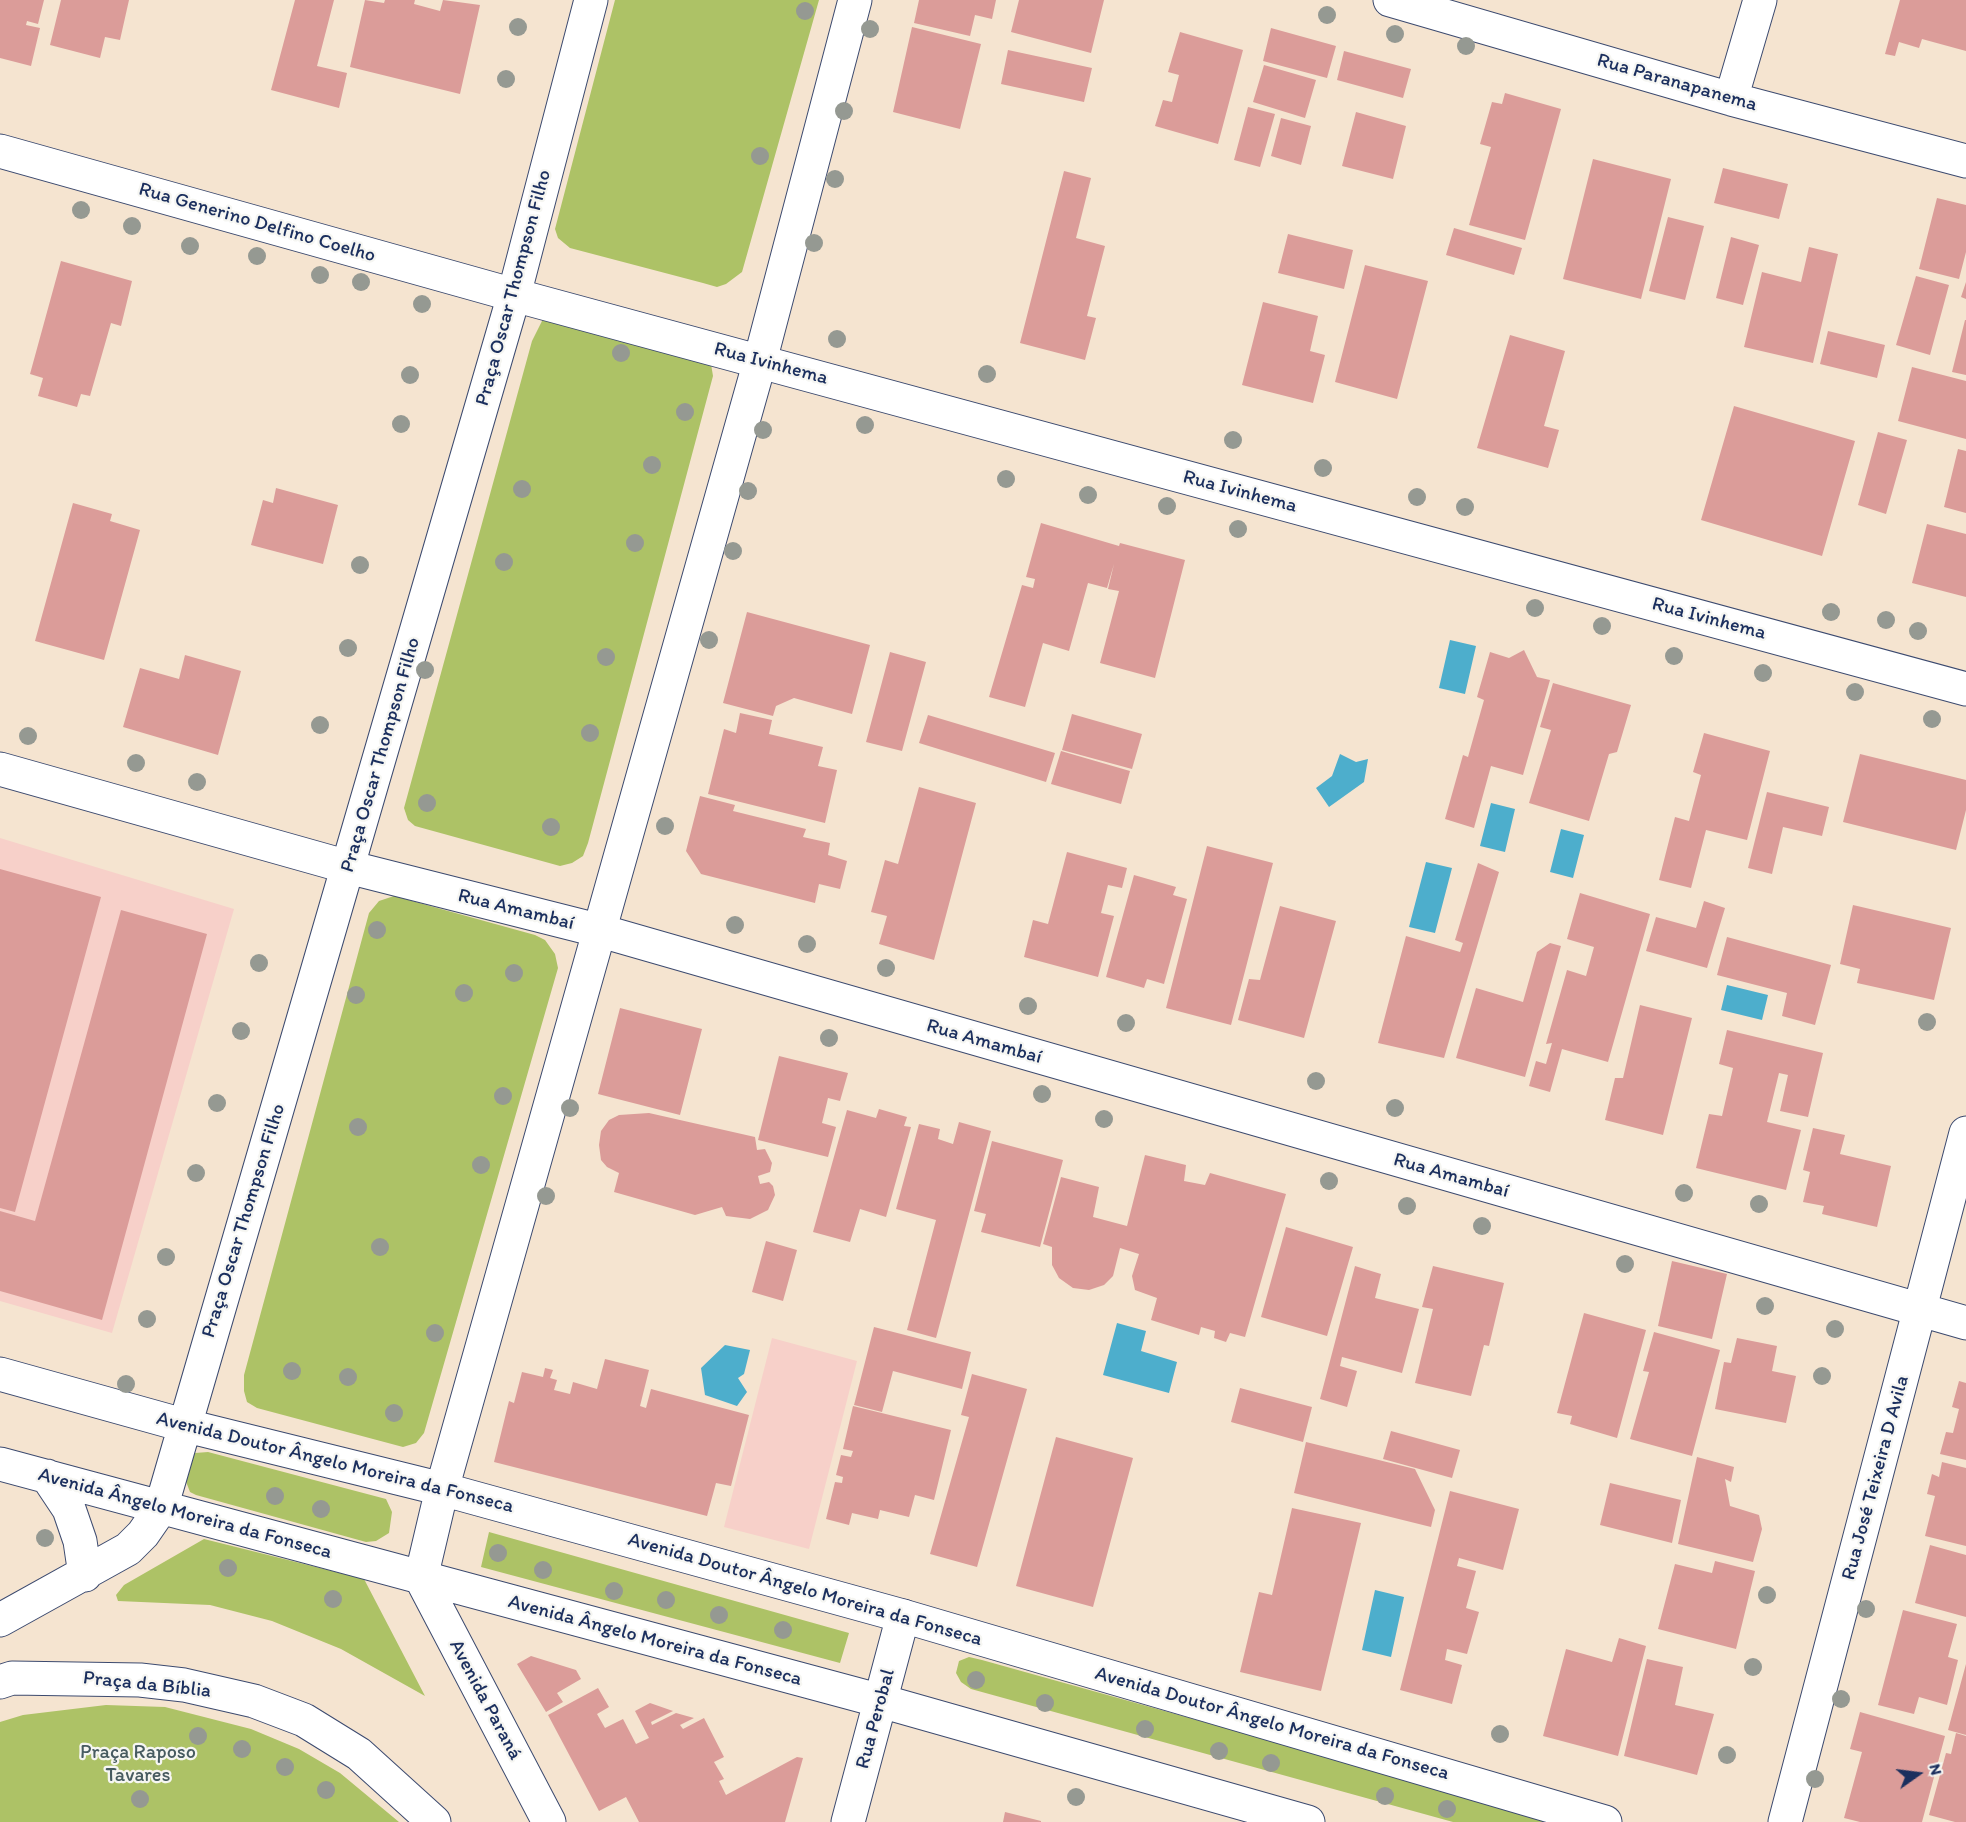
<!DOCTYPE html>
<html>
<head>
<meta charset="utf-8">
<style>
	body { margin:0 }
	#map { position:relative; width:1966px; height:1822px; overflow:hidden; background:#f5e4d0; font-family:Itim,sans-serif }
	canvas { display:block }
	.north { position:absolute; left:1888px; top:1744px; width:60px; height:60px; -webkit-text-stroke:4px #f6f6f2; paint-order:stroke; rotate:76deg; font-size:16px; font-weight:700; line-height:24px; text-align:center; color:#1b2f5e }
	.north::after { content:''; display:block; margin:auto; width:21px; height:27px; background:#1b2f5e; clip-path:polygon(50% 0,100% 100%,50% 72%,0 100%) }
</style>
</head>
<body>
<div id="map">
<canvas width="1966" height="1822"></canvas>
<div class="north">N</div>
</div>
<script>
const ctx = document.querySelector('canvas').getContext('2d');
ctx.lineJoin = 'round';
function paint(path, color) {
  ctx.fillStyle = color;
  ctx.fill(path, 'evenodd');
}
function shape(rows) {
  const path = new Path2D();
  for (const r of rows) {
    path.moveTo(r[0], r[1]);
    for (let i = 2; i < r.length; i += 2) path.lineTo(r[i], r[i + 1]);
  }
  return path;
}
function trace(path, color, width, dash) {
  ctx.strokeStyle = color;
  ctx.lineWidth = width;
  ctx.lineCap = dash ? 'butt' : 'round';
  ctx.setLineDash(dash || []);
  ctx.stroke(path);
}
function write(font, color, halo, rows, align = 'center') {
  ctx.font = font + ' Itim,sans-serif';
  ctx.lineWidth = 4.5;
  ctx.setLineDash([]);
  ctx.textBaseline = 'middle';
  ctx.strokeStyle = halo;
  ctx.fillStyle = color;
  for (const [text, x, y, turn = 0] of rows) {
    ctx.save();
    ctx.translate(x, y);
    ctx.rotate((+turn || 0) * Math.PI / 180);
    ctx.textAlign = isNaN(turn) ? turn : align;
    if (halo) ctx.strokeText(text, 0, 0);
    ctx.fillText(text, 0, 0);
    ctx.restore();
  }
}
paint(shape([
	[0,838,234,909,112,1333,0,1301],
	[772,1338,857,1361,809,1549,724,1527]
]), '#f7d0c9');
paint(shape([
	[615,0,819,0,742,272,726,284,717,287,703,283,570,248,558,238,555,229],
	[545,315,711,364,713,376,588,843,583,856,572,863,560,866,415,826,408,820,404,808,532,341],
	[394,896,535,935,545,940,555,954,558,968,424,1433,416,1443,403,1447,257,1408,247,1402,244,1391,244,1375,369,913,379,901],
	[208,1452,386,1499,392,1512,389,1533,376,1541,366,1542,196,1495,190,1492,185,1479,189,1459,195,1453],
	[489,1532,849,1633,840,1663,481,1567],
	[204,1539,364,1579,425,1696,341,1649,272,1621,210,1605,118,1601,116,1595,124,1585],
	[969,1657,982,1660,1562,1822,1453,1822,971,1689,961,1682,956,1673,959,1661],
	[106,1705,165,1707,251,1729,299,1749,340,1773,399,1822,0,1822,0,1722,23,1715]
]), '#adc266');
paint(shape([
	[1450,640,1476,646,1465,694,1439,688],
	[1340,754,1356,762,1368,759,1364,782,1329,807,1316,788,1332,776],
	[1491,803,1515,809,1505,852,1480,846],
	[1561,829,1584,835,1573,878,1550,872],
	[1426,862,1452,868,1435,933,1409,927],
	[1727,985,1768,995,1762,1020,1721,1010],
	[1117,1323,1146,1331,1141,1351,1177,1362,1169,1393,1103,1375],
	[725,1345,750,1350,744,1374,738,1378,747,1392,737,1406,705,1395,701,1368],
	[1375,1590,1404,1597,1391,1657,1362,1650]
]), '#4daecc');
paint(shape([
	[0,0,44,0,38,24,27,21,26,25,40,28,31,66,0,58],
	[61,0,129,0,120,40,105,37,100,58,50,45],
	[295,0,334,0,317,66,347,73,339,108,271,90],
	[365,0,384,3,385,0,415,0,414,4,440,11,443,0,480,5,460,94,350,67],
	[919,0,996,0,992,19,975,15,970,36,914,23],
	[1019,0,1104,0,1091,53,1011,32],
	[1900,0,1966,0,1966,51,1922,39,1919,48,1899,42,1895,56,1885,54],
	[912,27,981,44,960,129,893,112],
	[1271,28,1336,46,1327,78,1263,61],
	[1180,32,1243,50,1218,144,1155,126,1163,100,1172,102,1179,75,1168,72],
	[1008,50,1092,68,1084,102,1001,84],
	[1344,51,1411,69,1403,98,1337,80],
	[1264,65,1316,80,1305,118,1253,102],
	[1505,93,1561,109,1525,240,1469,225,1491,147,1480,144,1492,102,1502,104],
	[1248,107,1275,114,1260,167,1234,160],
	[1356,112,1406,126,1393,179,1342,166],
	[1281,118,1311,126,1301,165,1271,156],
	[1593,159,1671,179,1641,299,1563,279],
	[1723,168,1788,184,1779,219,1714,203],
	[1064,171,1091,178,1076,238,1105,246,1087,316,1096,318,1085,360,1020,343],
	[1937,198,1966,205,1966,252,1959,279,1919,269],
	[1668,217,1704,226,1685,300,1649,291],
	[1454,228,1522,248,1514,275,1446,255],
	[1288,234,1353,250,1344,289,1278,273],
	[1731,237,1759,245,1743,305,1716,298],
	[1809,247,1838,254,1813,363,1744,347,1762,272,1801,282],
	[61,261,132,281,121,326,111,323,90,396,81,394,77,407,38,396,43,378,30,374],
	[1365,265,1428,281,1397,399,1335,382],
	[1916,276,1949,285,1930,355,1896,345],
	[1966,282,1966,299,1961,297],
	[1263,302,1318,316,1310,351,1325,355,1313,403,1242,385],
	[1965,320,1966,320,1966,375,1952,372],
	[1828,331,1885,345,1877,378,1820,364],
	[1510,335,1565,351,1544,426,1559,430,1548,468,1477,448],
	[1912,367,1966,381,1966,439,1898,421],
	[1734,406,1855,441,1822,556,1701,520],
	[1878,432,1907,440,1886,514,1858,505],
	[1958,449,1966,451,1966,513,1944,507],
	[276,488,338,505,323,564,251,545,263,500,273,503],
	[73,503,112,514,110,521,140,530,104,660,35,641],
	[1041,523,1119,546,1120,543,1185,560,1155,678,1100,663,1119,591,1108,589,1114,564,1107,588,1088,583,1069,651,1043,643,1025,707,989,697,1022,585,1033,588,1035,579,1026,577],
	[1927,524,1966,534,1966,597,1912,583],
	[747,612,870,645,852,714,794,698,776,706,773,716,723,703],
	[1524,650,1537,677,1550,680,1523,775,1491,766,1474,828,1445,819,1463,755,1468,757,1484,700,1477,697,1490,652,1509,658],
	[890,652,926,662,902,751,866,742],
	[185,655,241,671,218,755,123,727,140,668,179,679],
	[1553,683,1631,705,1617,752,1609,754,1589,821,1529,803,1551,730,1540,727],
	[740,713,772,720,769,734,823,747,818,766,837,770,825,823,708,794,724,729,736,733],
	[1072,714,1142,734,1132,769,1062,750],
	[928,715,1055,753,1046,782,919,743],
	[1704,733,1770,751,1747,840,1706,830,1691,888,1659,880,1675,817,1689,821,1701,775,1693,772],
	[1061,751,1130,771,1121,804,1051,784],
	[1860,754,1966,780,1966,810,1956,850,1843,822],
	[919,787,976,803,934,960,879,944,887,916,871,912,885,860,898,864],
	[1767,792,1829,807,1822,836,1783,827,1772,874,1748,868],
	[700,796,735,805,733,811,806,829,803,837,830,843,828,855,847,861,840,889,819,884,815,903,701,874,686,851],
	[1207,846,1273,863,1231,1025,1166,1008],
	[1067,852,1127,868,1122,888,1108,885,1101,913,1114,916,1098,977,1024,957,1033,920,1048,924],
	[1478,863,1499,872,1444,1058,1378,1043,1406,936,1460,952,1463,943,1455,940],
	[0,869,101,897,15,1212,0,1208],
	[1134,875,1176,887,1173,895,1187,899,1164,984,1147,979,1144,988,1106,977],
	[1580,893,1650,914,1608,1062,1562,1049,1550,1092,1529,1086,1536,1061,1546,1064,1552,1043,1546,1044,1567,970,1586,976,1594,947,1567,939],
	[1704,901,1725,908,1707,968,1646,951,1656,917,1696,928],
	[1853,905,1951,928,1934,1000,1857,983,1860,969,1840,964],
	[1280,906,1336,921,1304,1038,1238,1020,1249,979,1260,980],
	[121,910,207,934,102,1320,0,1291,0,1211,35,1221],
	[1727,937,1831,965,1815,1025,1782,1016,1787,993,1717,975],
	[1550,943,1561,946,1525,1077,1456,1058,1476,988,1523,1002,1537,952],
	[1640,1005,1692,1018,1663,1135,1605,1120,1615,1078,1623,1078],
	[620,1008,702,1029,680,1115,598,1094],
	[1727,1030,1823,1053,1808,1117,1780,1111,1788,1075,1779,1073,1767,1122,1801,1130,1786,1190,1696,1168,1709,1114,1722,1116,1733,1068,1719,1064],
	[779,1056,848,1073,840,1101,828,1098,822,1123,836,1127,828,1157,758,1140],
	[879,1109,907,1117,904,1126,911,1127,886,1217,860,1209,850,1242,813,1232,847,1110,876,1118],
	[649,1113,755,1137,757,1150,765,1149,772,1163,770,1172,758,1176,760,1184,769,1182,773,1186,775,1195,768,1210,750,1219,726,1216,722,1207,695,1215,614,1192,619,1173,607,1167,601,1160,599,1145,601,1131,609,1120,619,1115],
	[959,1122,991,1131,936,1338,907,1330,936,1220,896,1209,919,1124,940,1129,938,1139,953,1144],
	[1813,1128,1845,1135,1840,1154,1891,1166,1877,1227,1822,1214,1824,1206,1803,1202,1810,1172,1803,1170],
	[992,1141,1063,1160,1040,1247,981,1232,986,1214,974,1211],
	[1145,1155,1186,1165,1184,1181,1205,1185,1210,1173,1286,1194,1245,1337,1230,1333,1226,1342,1214,1338,1215,1331,1201,1327,1199,1335,1151,1320,1157,1298,1135,1290,1132,1276,1139,1254,1120,1248,1113,1276,1104,1285,1089,1290,1073,1288,1059,1278,1052,1265,1052,1247,1043,1244,1061,1177,1099,1187,1093,1217,1127,1226],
	[1286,1227,1353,1247,1327,1336,1261,1317],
	[766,1241,797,1250,783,1301,752,1292],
	[1672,1261,1727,1274,1712,1339,1658,1326],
	[1355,1266,1381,1274,1375,1298,1419,1309,1402,1373,1342,1357,1340,1366,1357,1371,1347,1407,1320,1399],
	[1433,1266,1504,1283,1489,1346,1484,1345,1471,1396,1415,1383,1433,1309,1422,1307],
	[1584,1313,1646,1330,1617,1438,1570,1424,1572,1416,1557,1413],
	[874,1327,971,1352,962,1389,893,1371,882,1412,854,1405],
	[1654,1332,1720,1350,1692,1456,1630,1439,1649,1372,1643,1371],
	[1737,1338,1777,1346,1772,1371,1796,1376,1786,1423,1715,1409,1724,1362,1731,1363],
	[605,1359,649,1370,640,1406,646,1408,651,1389,749,1415,731,1486,716,1483,707,1516,494,1462,509,1401,514,1403,522,1372,543,1377,545,1368,553,1370,550,1378,557,1380,554,1390,570,1394,573,1382,597,1389],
	[972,1374,1027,1389,977,1567,930,1554,969,1417,961,1415],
	[1959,1381,1966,1383,1966,1460,1940,1454,1946,1432,1953,1433,1959,1409,1952,1407],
	[1240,1388,1312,1407,1303,1442,1231,1422],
	[853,1406,951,1430,934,1500,915,1495,909,1517,880,1510,878,1519,852,1513,849,1525,826,1519,835,1482,842,1483,843,1477,836,1475,841,1455,851,1457,853,1451,843,1449],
	[1391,1431,1460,1450,1452,1478,1383,1459],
	[1056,1437,1133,1458,1093,1607,1016,1586],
	[1306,1442,1415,1469,1435,1510,1431,1527,1294,1493],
	[1697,1457,1734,1467,1731,1482,1725,1479,1730,1506,1759,1515,1762,1529,1753,1562,1678,1544],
	[1942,1462,1966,1468,1966,1546,1925,1536,1935,1496,1927,1494,1932,1474,1939,1477],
	[1610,1483,1681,1500,1672,1543,1600,1525],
	[1450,1491,1519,1509,1503,1570,1459,1558,1457,1566,1476,1571,1466,1608,1479,1612,1467,1654,1447,1649,1445,1660,1462,1665,1452,1704,1400,1690],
	[1292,1508,1361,1523,1321,1691,1240,1672,1259,1592,1272,1595],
	[1930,1545,1966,1555,1966,1617,1915,1603],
	[1715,1561,1755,1571,1736,1649,1658,1629,1675,1564,1712,1573],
	[1903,1610,1957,1624,1948,1657,1958,1660,1947,1705,1919,1697,1914,1714,1878,1705],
	[1619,1638,1646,1646,1618,1756,1543,1736,1566,1649,1612,1662],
	[531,1656,576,1670,581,1679,557,1693,563,1702,546,1712,517,1664],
	[1647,1659,1683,1667,1675,1705,1714,1714,1697,1775,1624,1756],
	[1966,1664,1966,1735,1948,1730],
	[598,1688,609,1707,597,1714,605,1728,623,1719,636,1744,649,1738,635,1711,650,1703,673,1711,651,1722,652,1725,676,1713,694,1718,680,1725,683,1729,704,1718,724,1757,714,1762,724,1779,719,1781,726,1795,797,1757,803,1758,785,1822,639,1822,626,1797,599,1811,548,1715],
	[1860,1712,1945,1736,1922,1822,1860,1822,1844,1818,1862,1752,1850,1749],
	[1956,1733,1966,1736,1966,1822,1955,1822,1929,1815,1946,1753,1951,1754],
	[1005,1812,1041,1821,1041,1822,1003,1822]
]), '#db9c99');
const minor = shape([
	[1390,0,1731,99,1966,161],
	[1731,99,1760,0],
	[0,151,514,295,1966,689],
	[0,769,348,867,601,931,1966,1323],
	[848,1822,903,1616],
	[1785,1822,1966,1133]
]);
const tertiary = shape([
	[0,1374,183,1425,442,1489,903,1616,1605,1822],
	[0,1464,881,1701,1308,1822],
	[47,1476,69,1509,80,1541,85,1575],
	[0,1620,128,1549,143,1534,161,1508,514,295,591,0],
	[0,1682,12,1678,140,1680,184,1685,254,1701,304,1720,359,1754,434,1822],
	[549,1822,421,1578,442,1489,760,361,855,0]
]);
trace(minor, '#3c4a6f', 35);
trace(tertiary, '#3c4a6f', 35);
trace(minor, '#fff', 33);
trace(tertiary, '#fff', 33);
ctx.fillStyle = '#959992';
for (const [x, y] of [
	[805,11],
	[1327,15],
	[518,27],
	[870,29],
	[1395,34],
	[1466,46],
	[506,79],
	[844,111],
	[760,156],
	[835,179],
	[81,210],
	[132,226],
	[814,243],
	[190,246],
	[257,256],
	[320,275],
	[361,282],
	[422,304],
	[837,339],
	[621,353],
	[987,374],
	[410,375],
	[685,412],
	[401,424],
	[865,425],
	[763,430],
	[1233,440],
	[652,465],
	[1323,468],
	[1006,479],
	[522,489],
	[748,491],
	[1088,495],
	[1417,497],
	[1167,506],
	[1465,507],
	[1238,529],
	[635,543],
	[733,551],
	[504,562],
	[360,565],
	[1535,608],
	[1831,612],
	[1886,620],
	[1602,626],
	[1918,631],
	[709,640],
	[348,648],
	[1674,656],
	[606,657],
	[425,670],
	[1763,673],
	[1855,692],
	[1932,719],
	[320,725],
	[590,733],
	[28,736],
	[136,763],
	[197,782],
	[427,803],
	[665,826],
	[551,827],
	[735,925],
	[377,930],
	[807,944],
	[259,963],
	[886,968],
	[514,973],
	[464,993],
	[356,995],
	[1028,1006],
	[1927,1022],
	[1126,1023],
	[241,1031],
	[829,1038],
	[1316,1081],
	[1042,1094],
	[503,1096],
	[217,1103],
	[570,1108],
	[1395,1108],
	[1104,1119],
	[358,1127],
	[481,1165],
	[196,1173],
	[1329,1181],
	[1684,1193],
	[546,1196],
	[1759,1204],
	[1407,1206],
	[1482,1226],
	[380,1247],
	[166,1257],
	[1625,1264],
	[1765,1306],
	[147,1319],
	[1835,1329],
	[435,1333],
	[292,1371],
	[1822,1376],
	[348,1377],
	[126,1384],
	[394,1413],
	[275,1496],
	[321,1509],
	[45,1538],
	[498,1553],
	[228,1568],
	[543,1570],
	[614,1591],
	[1767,1595],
	[333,1599],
	[666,1600],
	[1866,1609],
	[719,1615],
	[783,1630],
	[1753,1667],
	[976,1680],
	[1841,1699],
	[1045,1703],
	[1145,1729],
	[1500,1734],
	[198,1736],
	[242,1749],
	[1219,1751],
	[1727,1755],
	[1271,1763],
	[285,1767],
	[1815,1779],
	[326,1790],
	[1385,1796],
	[1076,1797],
	[140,1799],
	[1447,1809]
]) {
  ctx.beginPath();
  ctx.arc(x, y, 9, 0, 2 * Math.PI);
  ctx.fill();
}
write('20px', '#1b2f5e', '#f6f6f2', [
	["Rua Paranapanema",1677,83,16],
	["Rua Generino Delfino Coelho",257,223,16],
	["Praça Oscar Thompson Filho",514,288,-75],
	["Rua Ivinhema",771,364,15],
	["Rua Ivinhema",1240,492,15],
	["Rua Ivinhema",1709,619,15],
	["Praça Oscar Thompson Filho",381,755,-74],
	["Rua Amambaí",516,910,14],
	["Rua Amambaí",984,1042,16],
	["Rua Amambaí",1451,1176,16],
	["Praça Oscar Thompson Filho",244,1221,-73],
	["Avenida Doutor Ângelo Moreira da Fonseca",335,1463,14],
	["Rua José Teixeira D Avila",1876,1478,-75],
	["Avenida Ângelo Moreira da Fonseca",185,1514,15],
	["Avenida Doutor Ângelo Moreira da Fonseca",805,1590,16],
	["Avenida Ângelo Moreira da Fonseca",655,1641,15],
	["Praça da Bíblia",147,1685,6],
	["Avenida Paraná",485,1700,62],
	["Rua Perobal",876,1719,-75],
	["Avenida Doutor Ângelo Moreira da Fonseca",1272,1724,16]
]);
write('20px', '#475b60', '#f6f6f2', [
	["Praça Raposo",138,1753],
	["Tavares",138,1776]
]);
</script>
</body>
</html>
